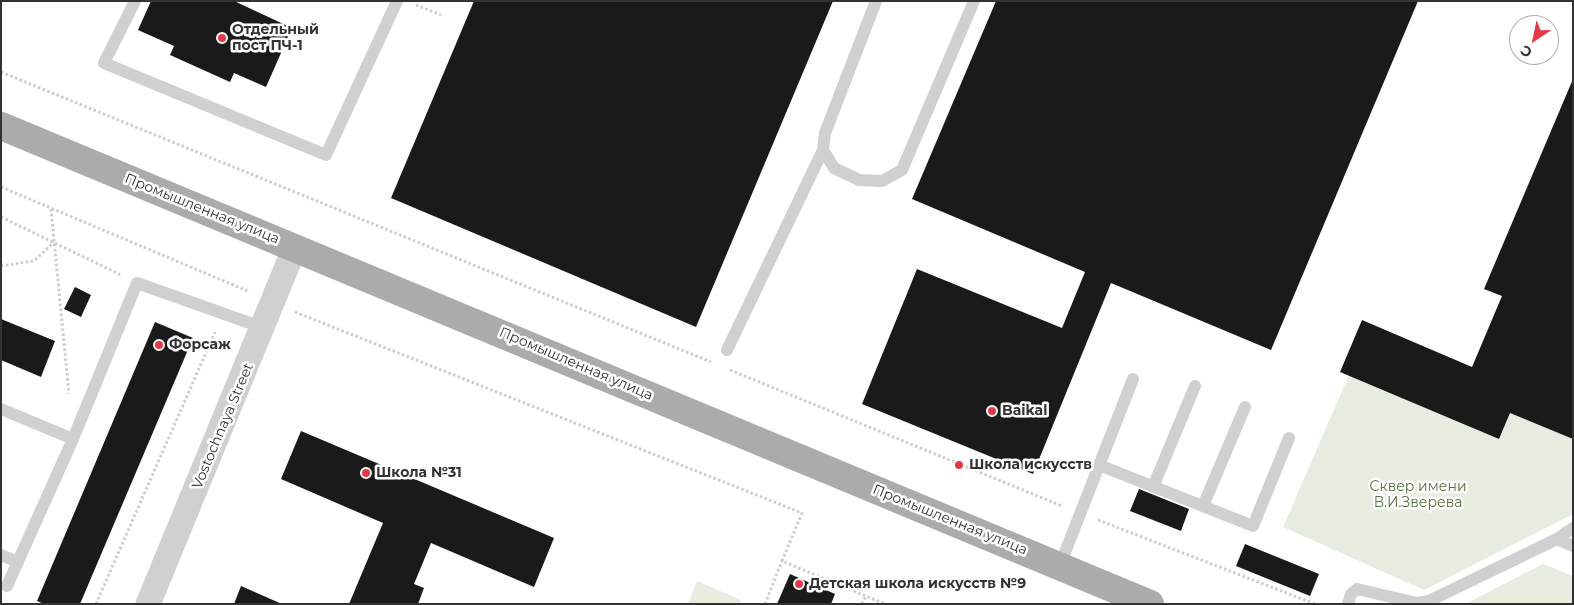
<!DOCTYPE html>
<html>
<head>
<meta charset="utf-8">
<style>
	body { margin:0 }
	#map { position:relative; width:1574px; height:605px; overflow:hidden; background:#fff; font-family:Montserrat,sans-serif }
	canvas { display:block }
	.frame { position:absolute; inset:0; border:2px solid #333; pointer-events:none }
	.north { position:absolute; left:1509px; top:15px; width:50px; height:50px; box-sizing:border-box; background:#fff; border:1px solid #adadad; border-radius:50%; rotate:214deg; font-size:14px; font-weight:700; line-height:20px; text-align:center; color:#333 }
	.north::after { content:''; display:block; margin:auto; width:18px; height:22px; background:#e63946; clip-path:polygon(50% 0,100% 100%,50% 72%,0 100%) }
</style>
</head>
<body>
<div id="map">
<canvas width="1574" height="605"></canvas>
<div class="frame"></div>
<div class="north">С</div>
</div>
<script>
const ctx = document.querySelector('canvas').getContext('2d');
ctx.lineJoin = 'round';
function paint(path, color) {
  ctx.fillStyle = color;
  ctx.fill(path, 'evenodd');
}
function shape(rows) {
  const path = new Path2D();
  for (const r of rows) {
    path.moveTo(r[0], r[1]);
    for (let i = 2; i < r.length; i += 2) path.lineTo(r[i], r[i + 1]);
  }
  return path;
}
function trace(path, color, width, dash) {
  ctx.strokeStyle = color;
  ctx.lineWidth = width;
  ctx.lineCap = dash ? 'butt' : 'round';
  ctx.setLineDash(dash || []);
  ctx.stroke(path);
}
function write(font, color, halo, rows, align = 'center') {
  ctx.font = font + ' Montserrat,sans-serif';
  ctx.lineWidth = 5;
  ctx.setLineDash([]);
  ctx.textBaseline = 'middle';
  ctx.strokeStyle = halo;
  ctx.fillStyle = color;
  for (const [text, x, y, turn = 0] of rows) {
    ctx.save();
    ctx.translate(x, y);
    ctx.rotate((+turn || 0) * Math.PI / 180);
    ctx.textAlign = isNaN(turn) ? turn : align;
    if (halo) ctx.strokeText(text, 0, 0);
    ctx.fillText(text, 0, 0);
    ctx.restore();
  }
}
paint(shape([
	[1349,375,1499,439,1510,413,1573,439,1573,514,1424,590,1283,527],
	[1543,564,1573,576,1573,604,1465,604],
	[697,581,741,600,740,604,688,604]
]), '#e6ecdf');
paint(shape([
	[151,1,234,1,292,28,266,87,234,73,230,82,170,55,174,46,138,30],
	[474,1,833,1,696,327,391,198],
	[996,1,1418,1,1271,350,1111,283,1033,474,862,404,917,269,1062,328,1085,272,912,199],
	[1573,79,1573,439,1510,413,1499,439,1340,372,1362,320,1472,367,1502,296,1484,289],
	[75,287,91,295,81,317,64,309],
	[1,319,55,341,41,377,1,360],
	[155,322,193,338,80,604,44,604,37,601],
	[301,431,554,538,534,587,431,543,414,584,424,588,418,604,349,604,383,523,281,479],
	[1139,489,1189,509,1181,531,1130,511],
	[1245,544,1319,574,1310,596,1236,566],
	[790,574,835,594,831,604,777,604],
	[241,586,282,604,234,604]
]), '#1a1a1a');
trace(shape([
	[416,5,441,15],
	[1,72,711,362],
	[1,187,250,292],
	[51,209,69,394],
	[1,217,121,275],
	[1,266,34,261,54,242],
	[295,312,802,513,782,561,885,604],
	[730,370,1062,506],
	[1098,520,1315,604],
	[96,604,215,332],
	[765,604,782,561],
	[862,604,866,596]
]), '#cdcdcd', 3, [2.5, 2.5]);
trace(shape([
	[135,1,104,63,326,155,397,1],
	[876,1,825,133,823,150,834,168,859,180,882,181,902,170,974,1],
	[727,350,823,150],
	[1,409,73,439],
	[1099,465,1253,526,1289,438],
	[1153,487,1195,386],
	[1203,506,1245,407],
	[1557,539,1573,546],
	[1,555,18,562],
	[1060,565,1133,379],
	[7,586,73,439,137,283,264,328],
	[1348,604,1351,594,1357,589,1417,603,1429,601,1557,539,1573,528]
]), '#d0d0d0', 12);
trace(shape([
	[148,604,295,247]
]), '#d0d0d0', 25);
trace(shape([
	[1,126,1150,604]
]), '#ababab', 28);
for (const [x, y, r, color] of [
	[222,38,5,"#e63946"],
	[159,345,5,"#e63946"],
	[992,411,5,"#e63946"],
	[959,465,5,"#e63946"],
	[366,473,5,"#e63946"],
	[799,584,5,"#e63946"]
]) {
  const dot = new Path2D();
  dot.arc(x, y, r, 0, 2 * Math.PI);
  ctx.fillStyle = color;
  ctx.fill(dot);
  trace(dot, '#fff', 2);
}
write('bold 14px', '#333', '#fff', [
	["Отдельный",232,30],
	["пост ПЧ-1",232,46],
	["Форсаж",169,345],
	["Baikal",1002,411],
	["Школа искусств",969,465],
	["Школа №31",376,473],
	["Детская школа искусств №9",809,584]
], 'left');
write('14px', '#333', '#fff', [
	["Промышленная улица",202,209,22],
	["Промышленная улица",576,364,23],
	["Vostochnaya Street",223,426,-67],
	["Промышленная улица",950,520,22]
]);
write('14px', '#56703f', '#fff', [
	["Сквер имени",1418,487],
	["В.И.Зверева",1418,503]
]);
</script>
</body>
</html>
